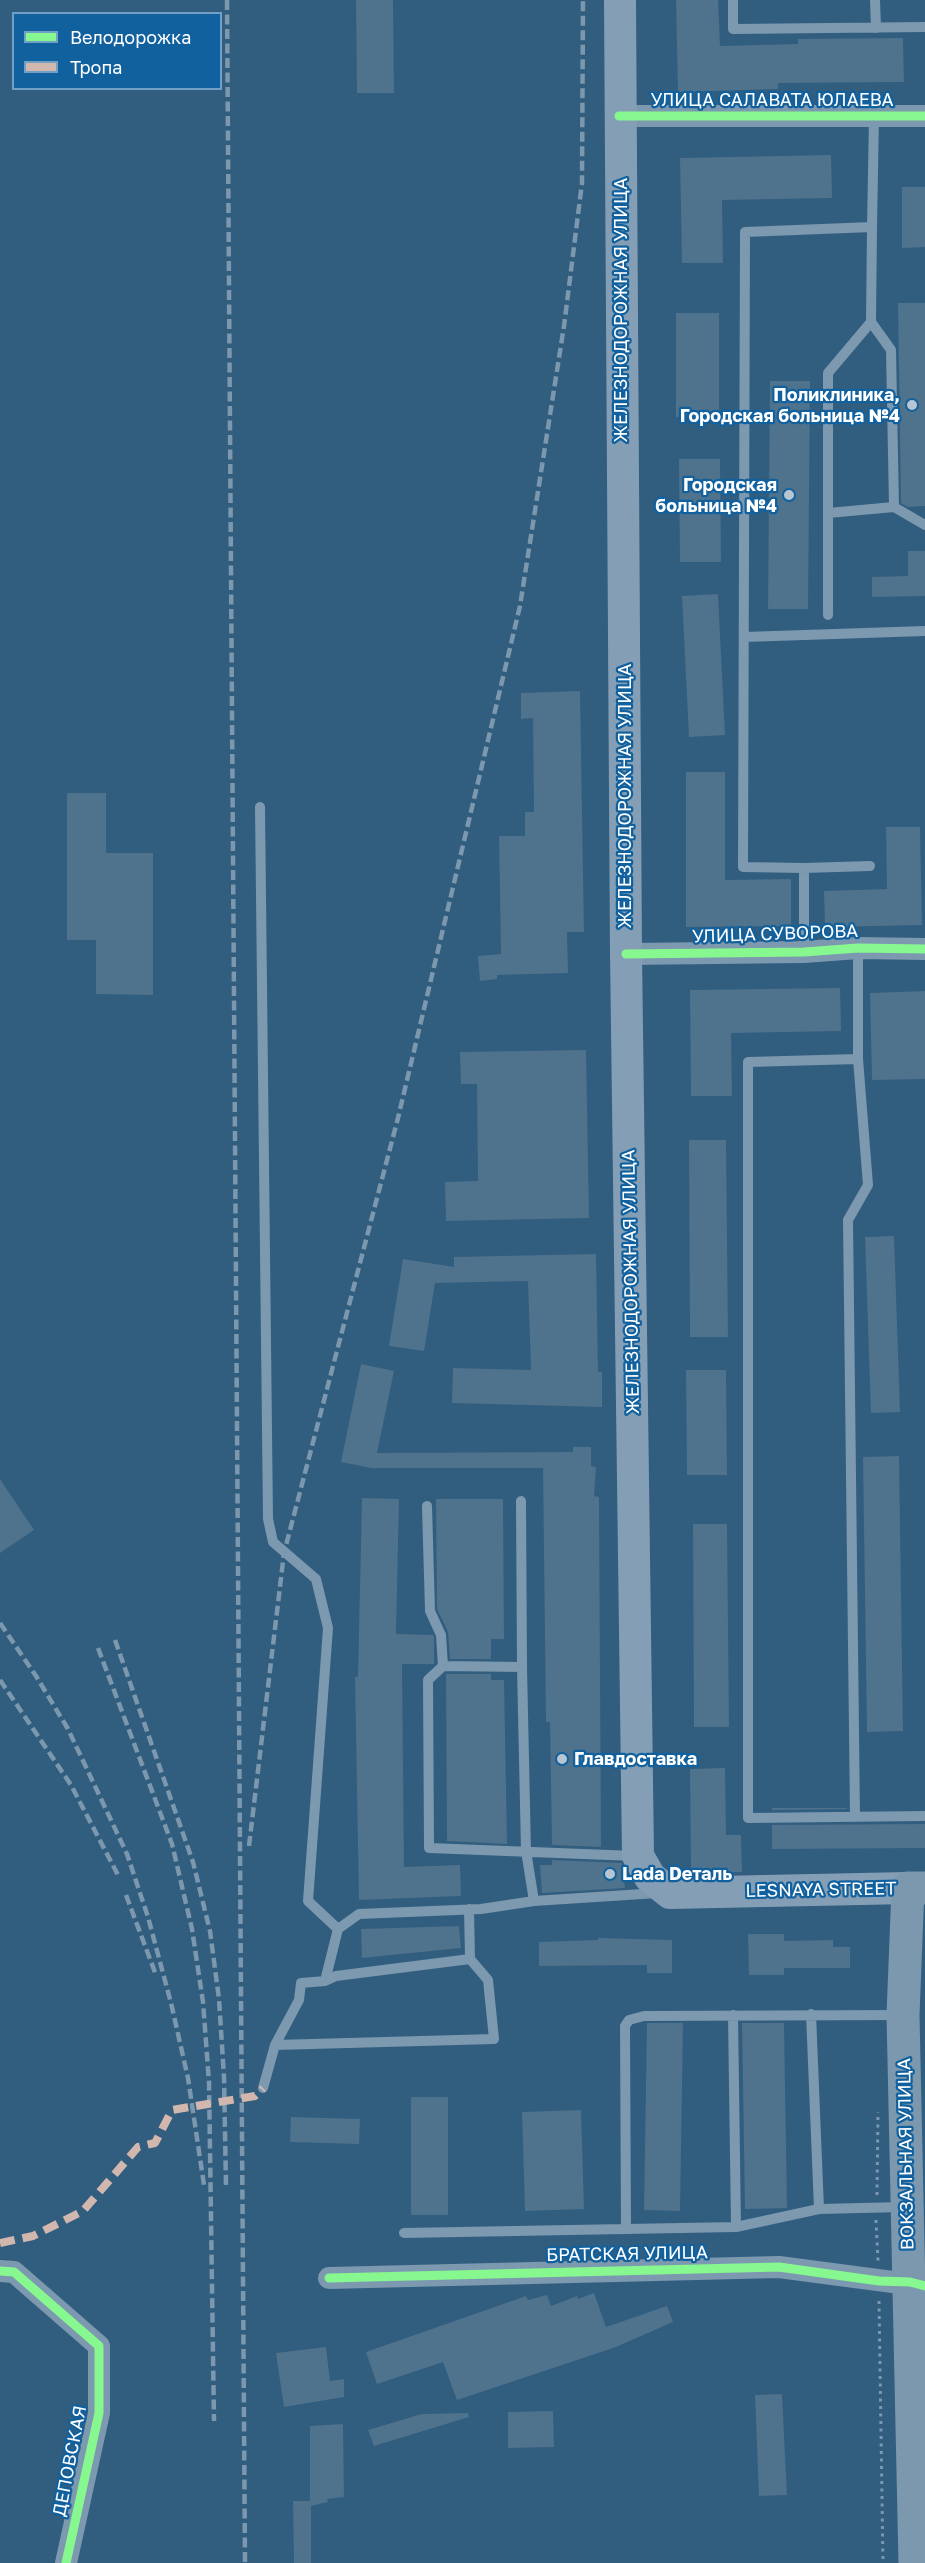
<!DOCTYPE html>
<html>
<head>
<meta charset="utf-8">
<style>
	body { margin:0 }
	#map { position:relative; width:925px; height:2563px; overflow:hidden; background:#315d7f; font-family:"Golos Text",sans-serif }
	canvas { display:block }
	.legend { position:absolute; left:12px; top:12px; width:210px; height:78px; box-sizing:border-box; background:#11619f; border:2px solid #70a0c5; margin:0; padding:8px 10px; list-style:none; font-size:18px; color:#fff }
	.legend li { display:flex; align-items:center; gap:12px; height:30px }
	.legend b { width:30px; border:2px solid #70a0c5 }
</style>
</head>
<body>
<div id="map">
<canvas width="925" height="2563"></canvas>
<ul class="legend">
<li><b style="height:8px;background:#87f88f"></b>Велодорожка</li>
<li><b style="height:8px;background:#d1b7ad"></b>Тропа</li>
</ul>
</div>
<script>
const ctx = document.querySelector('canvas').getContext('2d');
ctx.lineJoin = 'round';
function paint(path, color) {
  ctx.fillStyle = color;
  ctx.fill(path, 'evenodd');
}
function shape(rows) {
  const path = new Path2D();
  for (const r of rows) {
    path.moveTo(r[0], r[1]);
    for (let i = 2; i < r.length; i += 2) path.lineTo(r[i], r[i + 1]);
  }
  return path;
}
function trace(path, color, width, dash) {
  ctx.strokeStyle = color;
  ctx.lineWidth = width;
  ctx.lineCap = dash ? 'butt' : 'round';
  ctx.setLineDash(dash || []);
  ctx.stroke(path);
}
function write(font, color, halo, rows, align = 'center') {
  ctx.font = font + ' "Golos Text",sans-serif';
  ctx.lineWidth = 4.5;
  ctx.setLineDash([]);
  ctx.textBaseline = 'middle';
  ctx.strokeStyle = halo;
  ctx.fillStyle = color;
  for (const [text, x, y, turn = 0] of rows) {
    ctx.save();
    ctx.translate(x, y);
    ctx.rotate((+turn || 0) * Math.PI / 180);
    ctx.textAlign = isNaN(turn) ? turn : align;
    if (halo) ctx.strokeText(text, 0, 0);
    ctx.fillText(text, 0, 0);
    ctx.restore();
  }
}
paint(shape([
	[356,0,393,0,394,93,357,93],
	[676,0,718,0,720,46,798,44,798,39,903,38,904,82,778,83,778,89,678,92],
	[831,155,832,198,722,200,723,263,682,263,680,158],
	[902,187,925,187,925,247,902,248],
	[898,303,925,303,925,506,908,507,901,503],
	[676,313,719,313,719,417,676,417],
	[770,381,810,381,808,609,768,609],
	[679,459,720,459,721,562,680,562],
	[908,551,925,551,925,596,872,597,872,577,908,576],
	[718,594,725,735,689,737,682,596],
	[580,691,584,932,567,932,568,973,497,975,497,979,480,981,478,956,501,954,499,836,525,836,525,812,534,812,533,718,521,719,521,693],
	[686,772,725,772,725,880,791,879,791,926,686,927],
	[67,793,106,793,106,853,153,853,153,995,96,994,96,940,67,940],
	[886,827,920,827,922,925,825,927,824,891,887,889],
	[840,988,841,1031,731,1033,732,1096,691,1096,690,990],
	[925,991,925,1079,872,1080,870,993],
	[586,1050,589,1218,446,1221,445,1182,478,1181,477,1084,461,1084,460,1052],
	[689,1140,726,1140,728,1337,690,1337],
	[894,1236,900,1412,871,1413,865,1237],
	[596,1254,598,1372,602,1372,602,1407,452,1403,453,1368,531,1370,528,1281,435,1283,424,1351,389,1346,403,1259,454,1267,454,1257],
	[361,1364,394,1371,377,1453,573,1452,573,1447,591,1447,591,1466,596,1467,594,1496,599,1497,601,1847,552,1845,550,1722,546,1722,543,1468,371,1468,341,1462],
	[686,1370,726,1370,727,1475,687,1475],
	[899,1456,903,1731,867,1732,863,1457],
	[0,1479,34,1530,0,1553],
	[362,1498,399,1499,396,1634,433,1635,434,1637,434,1664,402,1664,404,1867,460,1865,461,1896,359,1900,355,1677,358,1677],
	[436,1499,503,1499,504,1639,491,1639,491,1659,450,1659,448,1632,437,1609],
	[693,1524,727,1524,729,1727,694,1727],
	[446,1674,491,1674,491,1680,504,1680,507,1844,447,1841],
	[725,1768,726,1835,741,1835,742,1872,691,1873,690,1769],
	[772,1808,847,1808,847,1809,772,1810],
	[925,1824,925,1848,772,1849,772,1825],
	[552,1860,622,1863,625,1888,542,1893,540,1865,552,1865],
	[459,1926,461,1948,362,1958,361,1929],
	[748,1934,784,1934,784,1941,833,1940,833,1947,850,1947,850,1968,784,1968,784,1975,749,1975],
	[598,1938,672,1940,672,1973,647,1973,647,1965,539,1966,539,1942,598,1940],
	[647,2023,683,2023,680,2211,644,2210],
	[742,2023,784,2023,787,2208,745,2209],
	[411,2097,448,2097,448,2215,411,2215],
	[581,2110,584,2209,525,2211,522,2112],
	[291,2117,360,2119,359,2144,290,2142],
	[594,2293,606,2327,667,2306,673,2322,616,2347,457,2400,443,2362,377,2384,366,2352,526,2296,528,2300,547,2295,551,2306,577,2296,578,2299],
	[326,2347,330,2381,344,2379,344,2397,284,2407,276,2353],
	[782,2394,787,2495,759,2496,755,2395],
	[553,2411,554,2447,508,2448,508,2412],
	[468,2413,469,2417,374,2446,368,2430,422,2414],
	[343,2424,344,2497,327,2499,328,2502,311,2506,311,2563,294,2563,293,2501,310,2501,310,2426]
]), '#4f728d');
trace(shape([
	[877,2195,878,2112],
	[876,2220,878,2261],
	[879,2301,883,2563]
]), '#7c99af', 3, [3, 4.5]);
trace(shape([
	[733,0,733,29,925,27],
	[875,0,876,28],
	[871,322,891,350,894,507,925,525],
	[828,513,894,507],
	[828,615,828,373,871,322,872,227],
	[744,637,925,631],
	[260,807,268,1519,273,1542,316,1579,328,1628,308,1901,338,1929,359,1914,481,1909,534,1901,658,1893],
	[804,868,743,867,745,232,872,227,874,116],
	[858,948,858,1059,748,1062,748,1818,925,1816],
	[804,952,804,868,870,866],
	[427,1506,430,1611,441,1635,443,1666,428,1680,429,1848,635,1856],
	[443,1666,522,1667,521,1501],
	[522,1667,526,1851,534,1901],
	[855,1817,848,1220,868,1185,858,1059],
	[325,1981,338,1929],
	[811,2014,819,2209],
	[733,2015,736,2227],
	[275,2045,299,2000,301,1983,325,1981,336,1976,470,1959],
	[263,2088,275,2045,494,2039,488,1980,470,1959,469,1909],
	[626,2229,625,2026,629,2020,644,2016,900,2015],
	[404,2233,736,2227,819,2209,903,2207]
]), '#7c99af', 10);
trace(shape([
	[619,116,925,116],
	[626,954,804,952,858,948,925,949],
	[0,2271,14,2272,99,2346,99,2413,66,2563],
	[329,2278,779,2267,923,2286]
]), '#7c99af', 22);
trace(shape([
	[620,0,626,954,638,1856,650,1877,670,1893,908,1888]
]), '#849fb5', 32);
trace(shape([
	[915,2563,903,2015,908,1888,925,1888]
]), '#7b98ae', 33);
trace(shape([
	[227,0,245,2563],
	[0,1623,36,1676,68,1729,127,1854,148,1917,171,2003,188,2078,204,2185],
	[115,1640,193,1862,210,1931,219,1999,224,2077,226,2186],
	[98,1648,172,1844,192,1929,203,2002,209,2082,214,2421],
	[0,1680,71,1785,118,1875],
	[249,1846,284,1553,398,1118,520,606,564,326,582,183,583,0],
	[126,1895,156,1975]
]), '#7c98ae', 4.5, [10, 4.5]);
trace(shape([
	[0,2243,33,2236,83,2211,138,2147,155,2143,172,2110,255,2096,263,2088]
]), '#d1b7ad', 8, [15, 8]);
trace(shape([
	[619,116,925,116],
	[626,954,804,952,858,948,925,949],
	[0,2271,14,2272,99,2346,99,2413,66,2563],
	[329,2278,779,2267,879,2281,910,2282,925,2286]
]), '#87f88f', 9);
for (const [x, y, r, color] of [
	[912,405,6,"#b7c6d2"],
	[789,495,6,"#b7c6d2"],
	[562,1759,6,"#b7c6d2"],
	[610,1874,6,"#b7c6d2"]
]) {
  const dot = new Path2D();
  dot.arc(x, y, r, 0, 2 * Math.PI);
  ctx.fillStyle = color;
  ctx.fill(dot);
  trace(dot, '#11619f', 2);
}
write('18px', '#fff', '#11619f', [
	["УЛИЦА САЛАВАТА ЮЛАЕВА",772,100],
	["ЖЕЛЕЗНОДОРОЖНАЯ УЛИЦА",621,310,-90],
	["ЖЕЛЕЗНОДОРОЖНАЯ УЛИЦА",625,796,-90],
	["УЛИЦА СУВОРОВА",775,934,-2],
	["ЖЕЛЕЗНОДОРОЖНАЯ УЛИЦА",631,1282,-91],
	["LESNAYA STREET",821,1890,-1],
	["ВОКЗАЛЬНАЯ УЛИЦА",906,2154,-91],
	["БРАТСКАЯ УЛИЦА",627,2254,-1],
	["ДЕПОВСКАЯ",70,2461,-79]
]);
write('bold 18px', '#fff', '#11619f', [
	["Поликлиника,",900,395],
	["Городская больница №4",900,416],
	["Городская",777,485],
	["больница №4",777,506],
	["Главдоставка",574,1759,"left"],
	["Lada Dеталь",622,1874,"left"]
], 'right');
</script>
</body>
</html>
